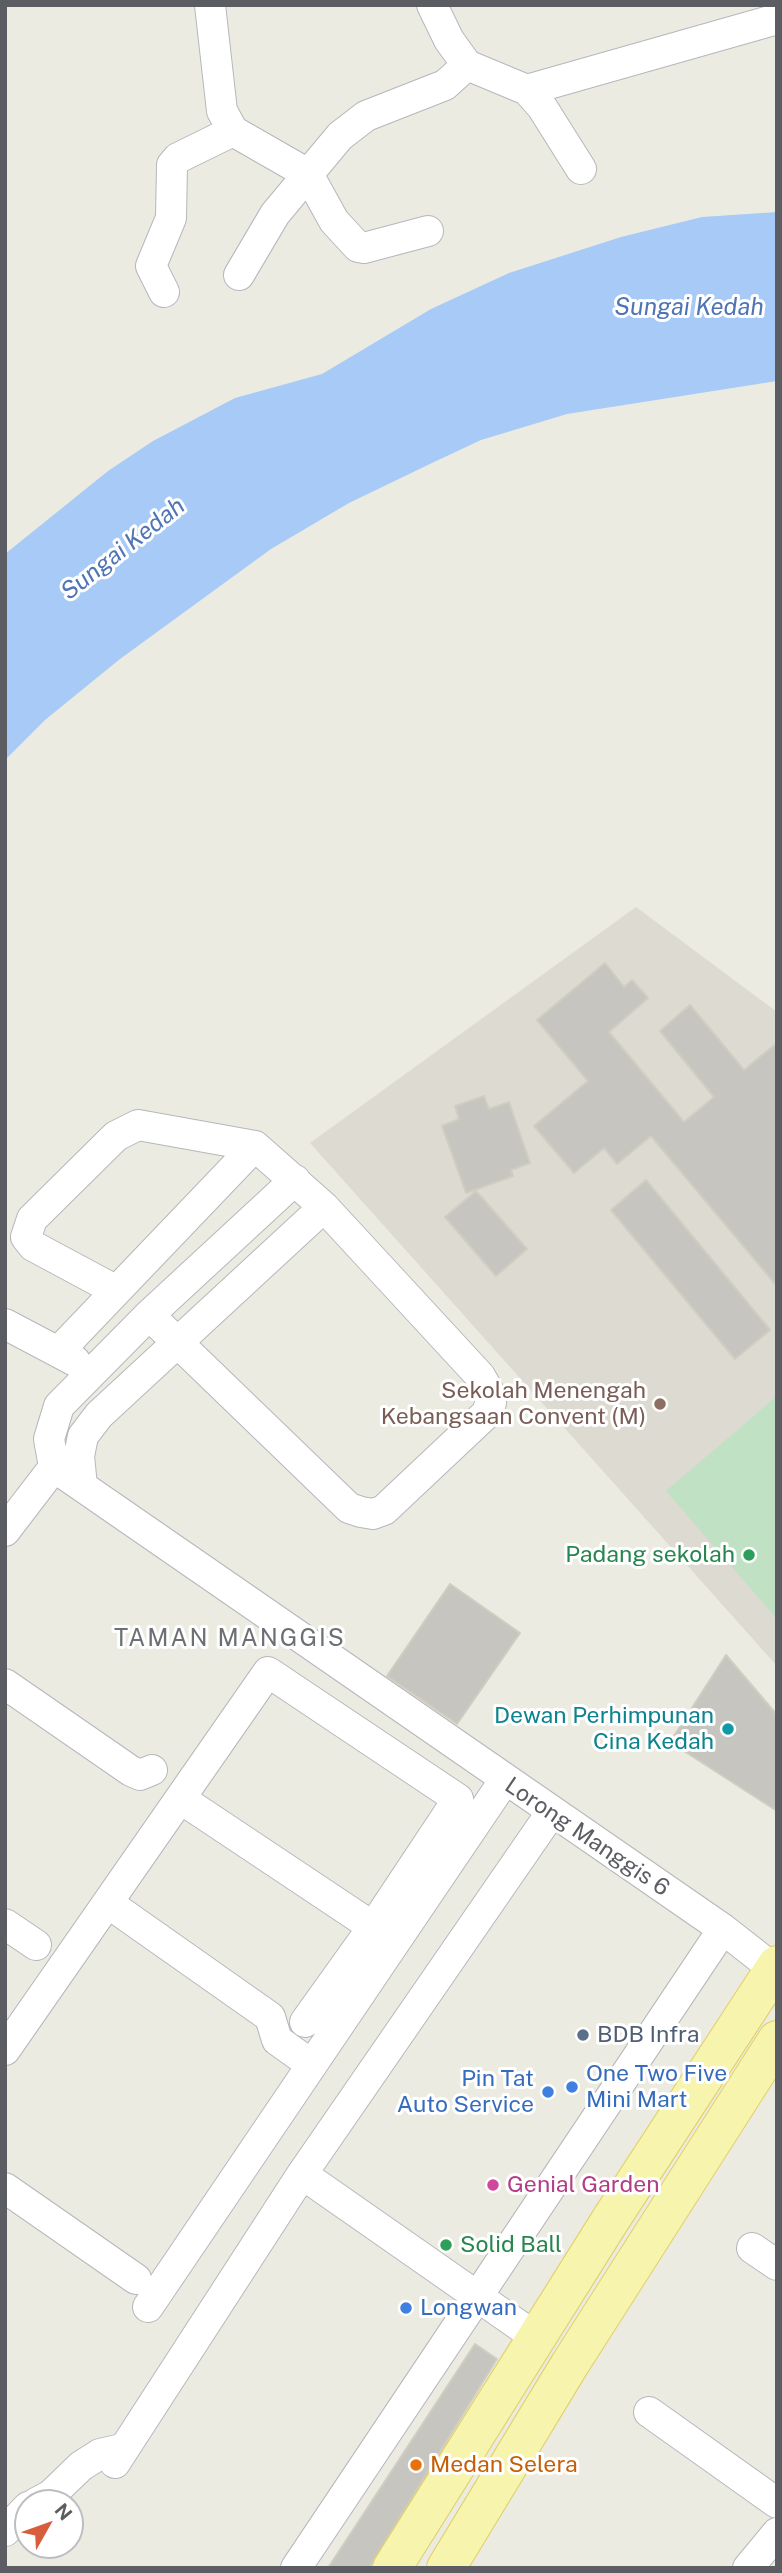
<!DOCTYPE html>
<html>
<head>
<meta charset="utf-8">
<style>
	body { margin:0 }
	#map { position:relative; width:782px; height:2573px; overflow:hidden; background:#ecebe2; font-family:"Public Sans",sans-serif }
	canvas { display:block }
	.frame { position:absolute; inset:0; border:7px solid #5b5d62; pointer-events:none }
	.north { position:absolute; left:14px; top:2489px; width:70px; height:70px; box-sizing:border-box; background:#fff; border:2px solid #bdbec0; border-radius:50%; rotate:50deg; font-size:19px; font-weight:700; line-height:28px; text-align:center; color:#5b5d62 }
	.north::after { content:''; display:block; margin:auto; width:24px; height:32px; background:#d75d3d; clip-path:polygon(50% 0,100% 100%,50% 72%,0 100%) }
</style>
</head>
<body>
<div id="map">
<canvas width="782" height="2573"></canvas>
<div class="frame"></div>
<div class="north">N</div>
</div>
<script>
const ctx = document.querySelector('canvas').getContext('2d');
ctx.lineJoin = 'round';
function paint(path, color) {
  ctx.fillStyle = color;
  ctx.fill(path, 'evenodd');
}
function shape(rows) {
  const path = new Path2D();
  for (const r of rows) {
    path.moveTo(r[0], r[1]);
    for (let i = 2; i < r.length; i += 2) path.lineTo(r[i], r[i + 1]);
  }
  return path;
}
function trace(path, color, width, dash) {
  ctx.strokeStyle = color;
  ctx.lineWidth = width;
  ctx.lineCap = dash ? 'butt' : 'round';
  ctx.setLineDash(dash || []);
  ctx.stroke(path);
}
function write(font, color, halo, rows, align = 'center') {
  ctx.font = font + ' "Public Sans",sans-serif';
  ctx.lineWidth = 6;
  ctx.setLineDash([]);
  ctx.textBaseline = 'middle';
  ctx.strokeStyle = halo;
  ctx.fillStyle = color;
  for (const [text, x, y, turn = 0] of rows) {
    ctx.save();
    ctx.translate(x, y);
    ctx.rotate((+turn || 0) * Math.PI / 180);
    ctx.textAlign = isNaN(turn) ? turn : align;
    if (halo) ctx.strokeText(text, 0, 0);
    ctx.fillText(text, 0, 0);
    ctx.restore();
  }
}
paint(shape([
	[636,907,777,1012,777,1666,310,1143]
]), '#dcdad1');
paint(shape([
	[777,1396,777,1619,666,1491]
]), '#c1e1c5');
paint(shape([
	[777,212,777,381,567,414,481,440,432,463,349,503,271,549,120,659,45,720,5,760,5,554,108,471,153,441,235,398,322,374,431,309,509,273,621,237,702,217]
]), '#a8caf6');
const building = shape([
	[605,963,624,987,632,980,648,998,609,1032,684,1122,714,1097,660,1031,690,1005,744,1070,777,1043,777,1286,651,1136,617,1164,604,1148,574,1173,534,1126,588,1081,537,1020,605,963],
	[484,1096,489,1109,509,1102,530,1163,511,1170,513,1176,466,1193,442,1126,459,1119,455,1106,484,1096],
	[646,1180,770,1330,735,1359,611,1210,646,1180],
	[476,1191,527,1249,496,1276,445,1217,476,1191],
	[450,1584,520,1633,457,1724,387,1676,450,1584],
	[726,1655,777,1715,777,1811,670,1742,726,1655],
	[475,2344,497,2359,369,2568,328,2568,475,2344]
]);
paint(building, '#c7c5c0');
trace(building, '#d0cdc1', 2);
const minor = shape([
	[210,5,222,111,233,131,308,174,334,221,358,247,364,248,428,231],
	[432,5,449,40,467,65,527,90,542,107,581,169],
	[527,90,777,19],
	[239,275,275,214,340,136,366,116,445,85,467,65],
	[164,292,151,266,171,218,172,165,178,158,233,131],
	[115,1290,33,1246,26,1237,32,1219,116,1136,138,1125,255,1146,324,1207,480,1376,488,1390,491,1403,486,1414,384,1510,373,1514,361,1512,349,1508,149,1315],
	[5,1324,75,1361],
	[58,1352,255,1146],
	[54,1467,723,1929,774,1969],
	[54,1467,49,1439,59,1406,149,1315,295,1180],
	[82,1486,79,1456,83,1436,99,1415,324,1207],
	[5,1531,54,1467],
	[5,1684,131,1771,140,1775,152,1770],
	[181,1799,373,1927,305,2022],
	[108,1903,270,2017,277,2040,312,2065],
	[5,1924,36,1945],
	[5,2050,268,1672,458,1799,373,1927],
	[302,2174,537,2338],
	[5,2188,136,2279],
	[752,2248,777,2265],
	[148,2307,504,1781],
	[649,2412,777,2503],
	[115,2463,302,2174,551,1813],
	[36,2503,51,2495,81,2466,100,2454,122,2449],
	[5,2531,28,2507],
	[296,2568,723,1929],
	[748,2568,777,2533]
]);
const major = shape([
	[392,2568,611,2219,777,1965],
	[446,2568,570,2364,777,2040]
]);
trace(minor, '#b5b7bb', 32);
trace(major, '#e2cf65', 40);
trace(minor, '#fff', 30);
trace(major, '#f6f4ad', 38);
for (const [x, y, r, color] of [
	[660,1404,7,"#8d6e63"],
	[749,1555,7,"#2e9e5b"],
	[728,1729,7,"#0f9aa8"],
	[583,2035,7,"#5c6f8a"],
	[572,2087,7,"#3f7fe0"],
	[548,2092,7,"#3f7fe0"],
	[493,2185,7,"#d1479c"],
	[446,2245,7,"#2e9e5b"],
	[406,2308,7,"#3f7fe0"],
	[416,2465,7,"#e8710a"]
]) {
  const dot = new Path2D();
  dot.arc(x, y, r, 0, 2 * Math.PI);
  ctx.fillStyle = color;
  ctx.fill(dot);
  trace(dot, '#fff', 2.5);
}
write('23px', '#785e54', '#fff', [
	["Sekolah Menengah",646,1391],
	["Kebangsaan Convent (M)",646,1417]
], 'right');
write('23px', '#27864d', '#fff', [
	["Padang sekolah",735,1555],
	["Solid Ball",460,2245,"left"]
], 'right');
write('23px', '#0d838f', '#fff', [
	["Dewan Perhimpunan",714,1716],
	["Cina Kedah",714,1742]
], 'right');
write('23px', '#5b5d62', '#fff', [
	["Lorong Manggis 6",587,1837,34]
]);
write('23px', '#4e5e75', '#fff', [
	["BDB Infra",597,2035]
], 'left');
write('23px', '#366cbe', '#fff', [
	["One Two Five",586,2074],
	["Mini Mart",586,2100],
	["Pin Tat",534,2079,"right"],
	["Auto Service",534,2105,"right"],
	["Longwan",420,2308]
], 'left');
write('23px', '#b23c85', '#fff', [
	["Genial Garden",507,2185]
], 'left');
write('23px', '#c56008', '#fff', [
	["Medan Selera",430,2465]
], 'left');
write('italic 24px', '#4e74b6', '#fff', [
	["Sungai Kedah",689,308],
	["Sungai Kedah",123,549,-38]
]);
ctx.letterSpacing = '2px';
write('24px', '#6c6f73', '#fff', [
	["TAMAN MANGGIS",230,1639]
]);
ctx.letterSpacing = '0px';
</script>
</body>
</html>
